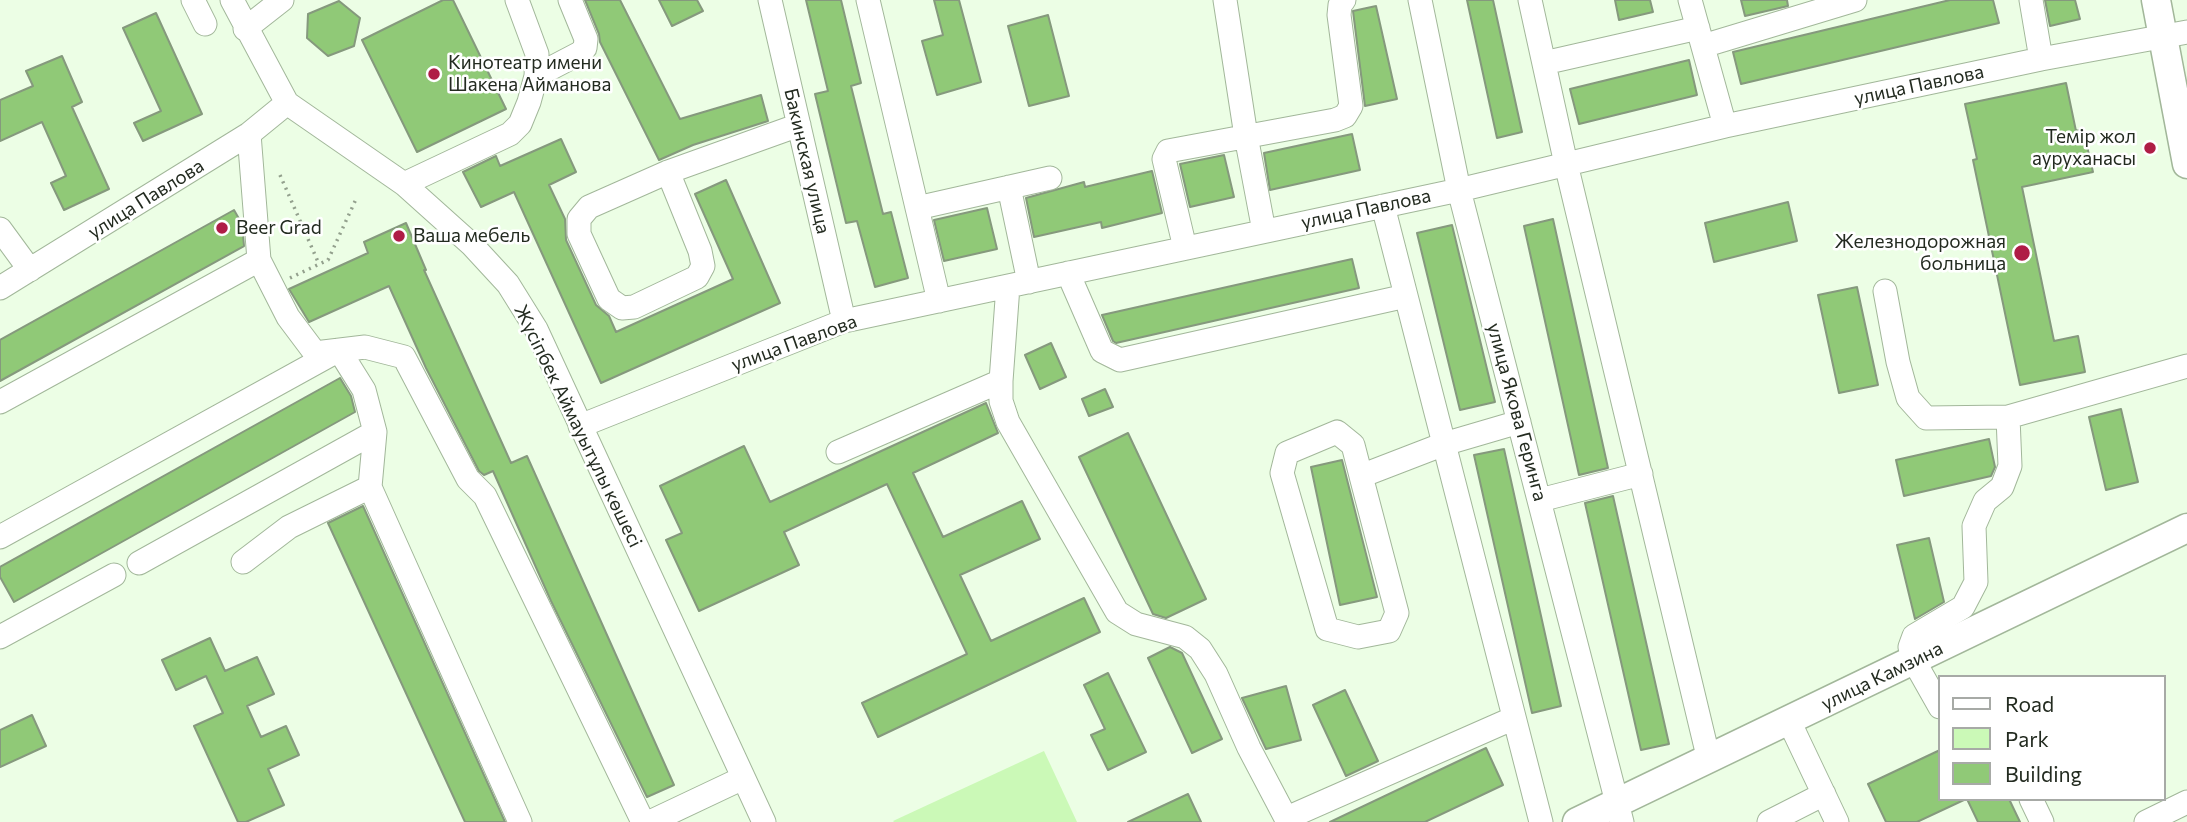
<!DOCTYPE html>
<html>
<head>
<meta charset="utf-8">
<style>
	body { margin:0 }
	#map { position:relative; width:2187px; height:822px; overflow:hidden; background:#ecfee5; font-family:Commissioner,sans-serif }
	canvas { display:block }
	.legend { position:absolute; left:1938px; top:675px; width:228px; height:126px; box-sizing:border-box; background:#fff; border:2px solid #a7aaa6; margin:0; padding:9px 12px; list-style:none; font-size:21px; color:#232b20 }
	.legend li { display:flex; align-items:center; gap:14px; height:35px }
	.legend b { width:35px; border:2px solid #a7aaa6 }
</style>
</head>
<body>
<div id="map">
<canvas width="2187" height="822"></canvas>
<ul class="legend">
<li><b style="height:9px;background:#fff"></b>Road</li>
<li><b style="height:19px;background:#cbf9b7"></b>Park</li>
<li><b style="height:19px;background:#90c977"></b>Building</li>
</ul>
</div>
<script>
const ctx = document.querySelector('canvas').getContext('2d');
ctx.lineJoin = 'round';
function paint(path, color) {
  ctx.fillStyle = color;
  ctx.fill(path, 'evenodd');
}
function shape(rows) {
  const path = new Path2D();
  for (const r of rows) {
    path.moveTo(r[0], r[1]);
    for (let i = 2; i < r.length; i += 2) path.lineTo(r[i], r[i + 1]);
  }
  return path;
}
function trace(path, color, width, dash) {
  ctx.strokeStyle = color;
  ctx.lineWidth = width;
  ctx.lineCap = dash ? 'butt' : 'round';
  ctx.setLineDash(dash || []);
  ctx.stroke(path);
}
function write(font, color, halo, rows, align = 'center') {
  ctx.font = font + ' Commissioner,sans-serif';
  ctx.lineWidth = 5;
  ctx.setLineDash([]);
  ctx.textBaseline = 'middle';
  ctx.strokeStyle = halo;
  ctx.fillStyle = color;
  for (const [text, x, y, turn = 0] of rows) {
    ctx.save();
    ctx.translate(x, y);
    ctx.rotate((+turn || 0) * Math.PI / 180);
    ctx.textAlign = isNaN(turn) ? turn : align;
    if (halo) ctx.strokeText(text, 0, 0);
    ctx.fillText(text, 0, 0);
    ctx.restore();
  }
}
paint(shape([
	[1044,751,1077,822,894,822,893,821]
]), '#cbf9b7');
const building = shape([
	[443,0,453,0,506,109,417,152,362,40,443,0],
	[585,0,620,0,680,119,761,95,768,121,693,145,659,160,600,42,599,34,585,0],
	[659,0,697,0,703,11,672,26,659,0],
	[806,0,841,0,861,83,851,86,883,214,891,212,908,278,875,287,857,221,846,223,815,94,828,91,806,0],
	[934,0,959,0,981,82,937,95,922,41,943,35,934,0],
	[1467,0,1493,0,1522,132,1497,138,1467,0],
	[1615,0,1650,0,1653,12,1619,20,1615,0],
	[1741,0,1787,0,1788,6,1745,16,1741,0],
	[1950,0,1993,0,1999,23,1741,84,1733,52,1950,0],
	[2045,0,2075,0,2080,19,2050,26,2045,0],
	[339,1,360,18,354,46,328,56,307,38,308,14,339,1],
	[1376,6,1397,99,1365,106,1353,11,1376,6],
	[156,13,202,114,143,141,134,123,161,111,123,28,156,13],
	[1048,15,1069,96,1029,106,1008,26,1048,15],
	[62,56,82,102,72,107,109,189,64,210,51,183,66,176,42,122,0,141,0,100,33,86,26,71,62,56],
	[1689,60,1697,95,1579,124,1570,89,1689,60],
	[2066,83,2076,131,2083,129,2093,172,2022,187,2054,341,2078,336,2085,372,2020,385,1973,160,1977,159,1965,104,2066,83],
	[1352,134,1360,170,1270,190,1264,153,1352,134],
	[561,139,576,172,549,185,565,219,566,240,596,305,609,316,616,332,733,279,695,194,726,180,780,303,601,383,514,192,481,207,463,172,496,156,500,166,561,139],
	[1224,155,1234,197,1190,207,1180,164,1224,155],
	[1152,171,1162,213,1102,228,1101,222,1034,237,1026,198,1084,182,1085,187,1152,171],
	[1788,202,1797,241,1714,262,1705,223,1788,202],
	[987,208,997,249,944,261,934,220,987,208],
	[234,210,242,224,244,246,0,381,0,340,234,210],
	[1553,219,1608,468,1579,475,1524,226,1553,219],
	[406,223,426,270,424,270,511,463,527,456,674,785,647,797,551,601,493,471,484,475,479,471,426,368,389,286,309,322,289,289,368,253,364,242,406,223],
	[1452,225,1495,402,1460,410,1417,233,1452,225],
	[1352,259,1359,288,1116,343,1113,341,1102,315,1352,259],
	[1857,287,1878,385,1839,393,1818,295,1857,287],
	[1051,343,1066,377,1040,389,1025,355,1051,343],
	[340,378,351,396,355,412,14,602,0,577,0,567,340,378],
	[1105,389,1113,407,1089,416,1082,399,1105,389],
	[986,403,998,433,913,473,943,537,1022,501,1040,539,960,575,991,641,1084,598,1100,632,878,737,862,703,967,654,887,484,784,532,799,565,699,611,666,540,682,533,660,486,744,446,770,502,986,403],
	[2121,409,2138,482,2106,490,2089,417,2121,409],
	[1128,433,1206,599,1166,618,1153,614,1079,457,1128,433],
	[1989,439,1995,467,1991,476,1904,496,1896,460,1989,439],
	[1504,449,1561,706,1532,713,1474,455,1504,449],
	[1342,460,1377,597,1340,605,1311,467,1342,460],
	[1613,496,1669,744,1641,750,1585,503,1613,496],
	[363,506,505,822,465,822,328,523,363,506],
	[1929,538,1944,602,1915,619,1897,545,1929,538],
	[210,638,225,671,257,657,274,694,247,706,261,737,286,726,299,755,268,769,284,805,246,822,238,822,194,726,223,713,206,676,176,690,162,660,210,638],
	[1170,647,1182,653,1222,739,1192,753,1148,658,1170,647],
	[1108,673,1146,752,1108,770,1091,735,1105,729,1084,685,1108,673],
	[1286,686,1301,740,1266,749,1242,698,1286,686],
	[1345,690,1378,761,1346,776,1313,705,1345,690],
	[32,715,46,746,0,767,0,730,32,715],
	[1486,748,1503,785,1425,822,1330,822,1486,748],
	[1940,750,1940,799,1966,799,1917,822,1886,822,1868,784,1940,750],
	[1188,794,1201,822,1128,822,1188,794],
	[1967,799,2009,799,2020,822,1978,822,1967,799]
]);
paint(building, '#90c977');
trace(building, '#85997d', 2);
const minor = shape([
	[193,0,205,24],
	[232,0,287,103,404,184,472,245,508,284,536,329,764,822],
	[770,0,844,321],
	[868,0,939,301],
	[1225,0,1246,136,1264,231],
	[1420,0,1459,190,1622,822],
	[1530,0,1566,164,1709,760],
	[1690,0,1725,126],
	[2031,0,2041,59],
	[245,29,282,0],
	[1703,46,1855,0],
	[1544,63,1698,28],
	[536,76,580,53,585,48,586,39,570,0],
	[249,134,259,260,288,317,315,353,365,347,404,357,468,479,485,496,643,822],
	[668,172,700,251,703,266,697,277,634,307,622,308,609,299,579,234,579,219,589,207,668,172],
	[668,172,799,125],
	[404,184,510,134,520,124,529,102,536,76,537,54,517,0],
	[1009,187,1029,282],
	[1383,206,1541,822],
	[917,208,1050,178],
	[0,229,30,270],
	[1185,248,1164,159,1168,151,1335,120,1345,116,1351,106,1339,15,1340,5,1344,0],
	[1068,273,1102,351,1120,360,1406,296],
	[1008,286,1001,381,1001,401,1008,422,1117,612,1136,624,1185,637,1200,649,1216,674,1249,748,1288,822],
	[0,288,249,134,287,103],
	[1885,291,1898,362,1908,398,1926,418,2008,417],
	[0,402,259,260],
	[580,426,844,321,1459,190,1725,126,2041,59,2187,32],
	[838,452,1001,381],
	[1361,476,1397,613,1389,631,1358,637,1327,629,1282,473,1287,453,1337,432,1353,445,1361,476,1444,444,1519,422],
	[1540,500,1641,474],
	[0,537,339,350,364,390,375,432,370,487,520,822],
	[243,562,289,527,370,487],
	[139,563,375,432],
	[0,637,114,575],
	[1940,707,1914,661,1910,647,1914,636,1963,607,1976,582,1974,526,1985,501,2002,487,2010,466,2008,417,2187,366],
	[1789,721,1837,822],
	[2031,799,2042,822],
	[1287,818,1514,718],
	[650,822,743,778],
	[1769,822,1824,794],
	[2146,822,2187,802]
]);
const major = shape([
	[2156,0,2187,164],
	[1577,822,2187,528]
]);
trace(minor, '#a2b79a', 25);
trace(major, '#a2b79a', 31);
trace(shape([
	[280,175,319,264],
	[290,278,328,260,357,197]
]), '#93a08d', 3.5, [2, 5]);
trace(minor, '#fff', 23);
trace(major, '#fff', 28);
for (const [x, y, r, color] of [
	[434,74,7,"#af1d46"],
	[2150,148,7,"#af1d46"],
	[222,228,7,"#af1d46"],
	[399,236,7,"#af1d46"],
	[2022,253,9,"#af1d46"]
]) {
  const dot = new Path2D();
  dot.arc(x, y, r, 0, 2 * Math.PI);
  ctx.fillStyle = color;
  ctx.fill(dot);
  trace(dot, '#fff', 2.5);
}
write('19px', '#232b20', '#fff', [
	["Кинотеатр имени",448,63],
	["Шакена Айманова",448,85],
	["Темір жол",2136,137,"right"],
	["ауруханасы",2136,159,"right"],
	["Beer Grad",236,228],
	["Ваша мебель",413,236],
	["Железнодорожная",2006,242,"right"],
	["больница",2006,264,"right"]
], 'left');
write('19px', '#232b20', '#fff', [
	["улица Павлова",1919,85,-12],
	["Бакинская улица",807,161,77],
	["улица Павлова",146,199,-32],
	["улица Павлова",1366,209,-12],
	["улица Павлова",794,343,-20],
	["улица Якова Геринга",1517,412,75],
	["Жүсіпбек Аймауытұлы көшесі",578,426,64],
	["улица Камзина",1882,676,-26]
]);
</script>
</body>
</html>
